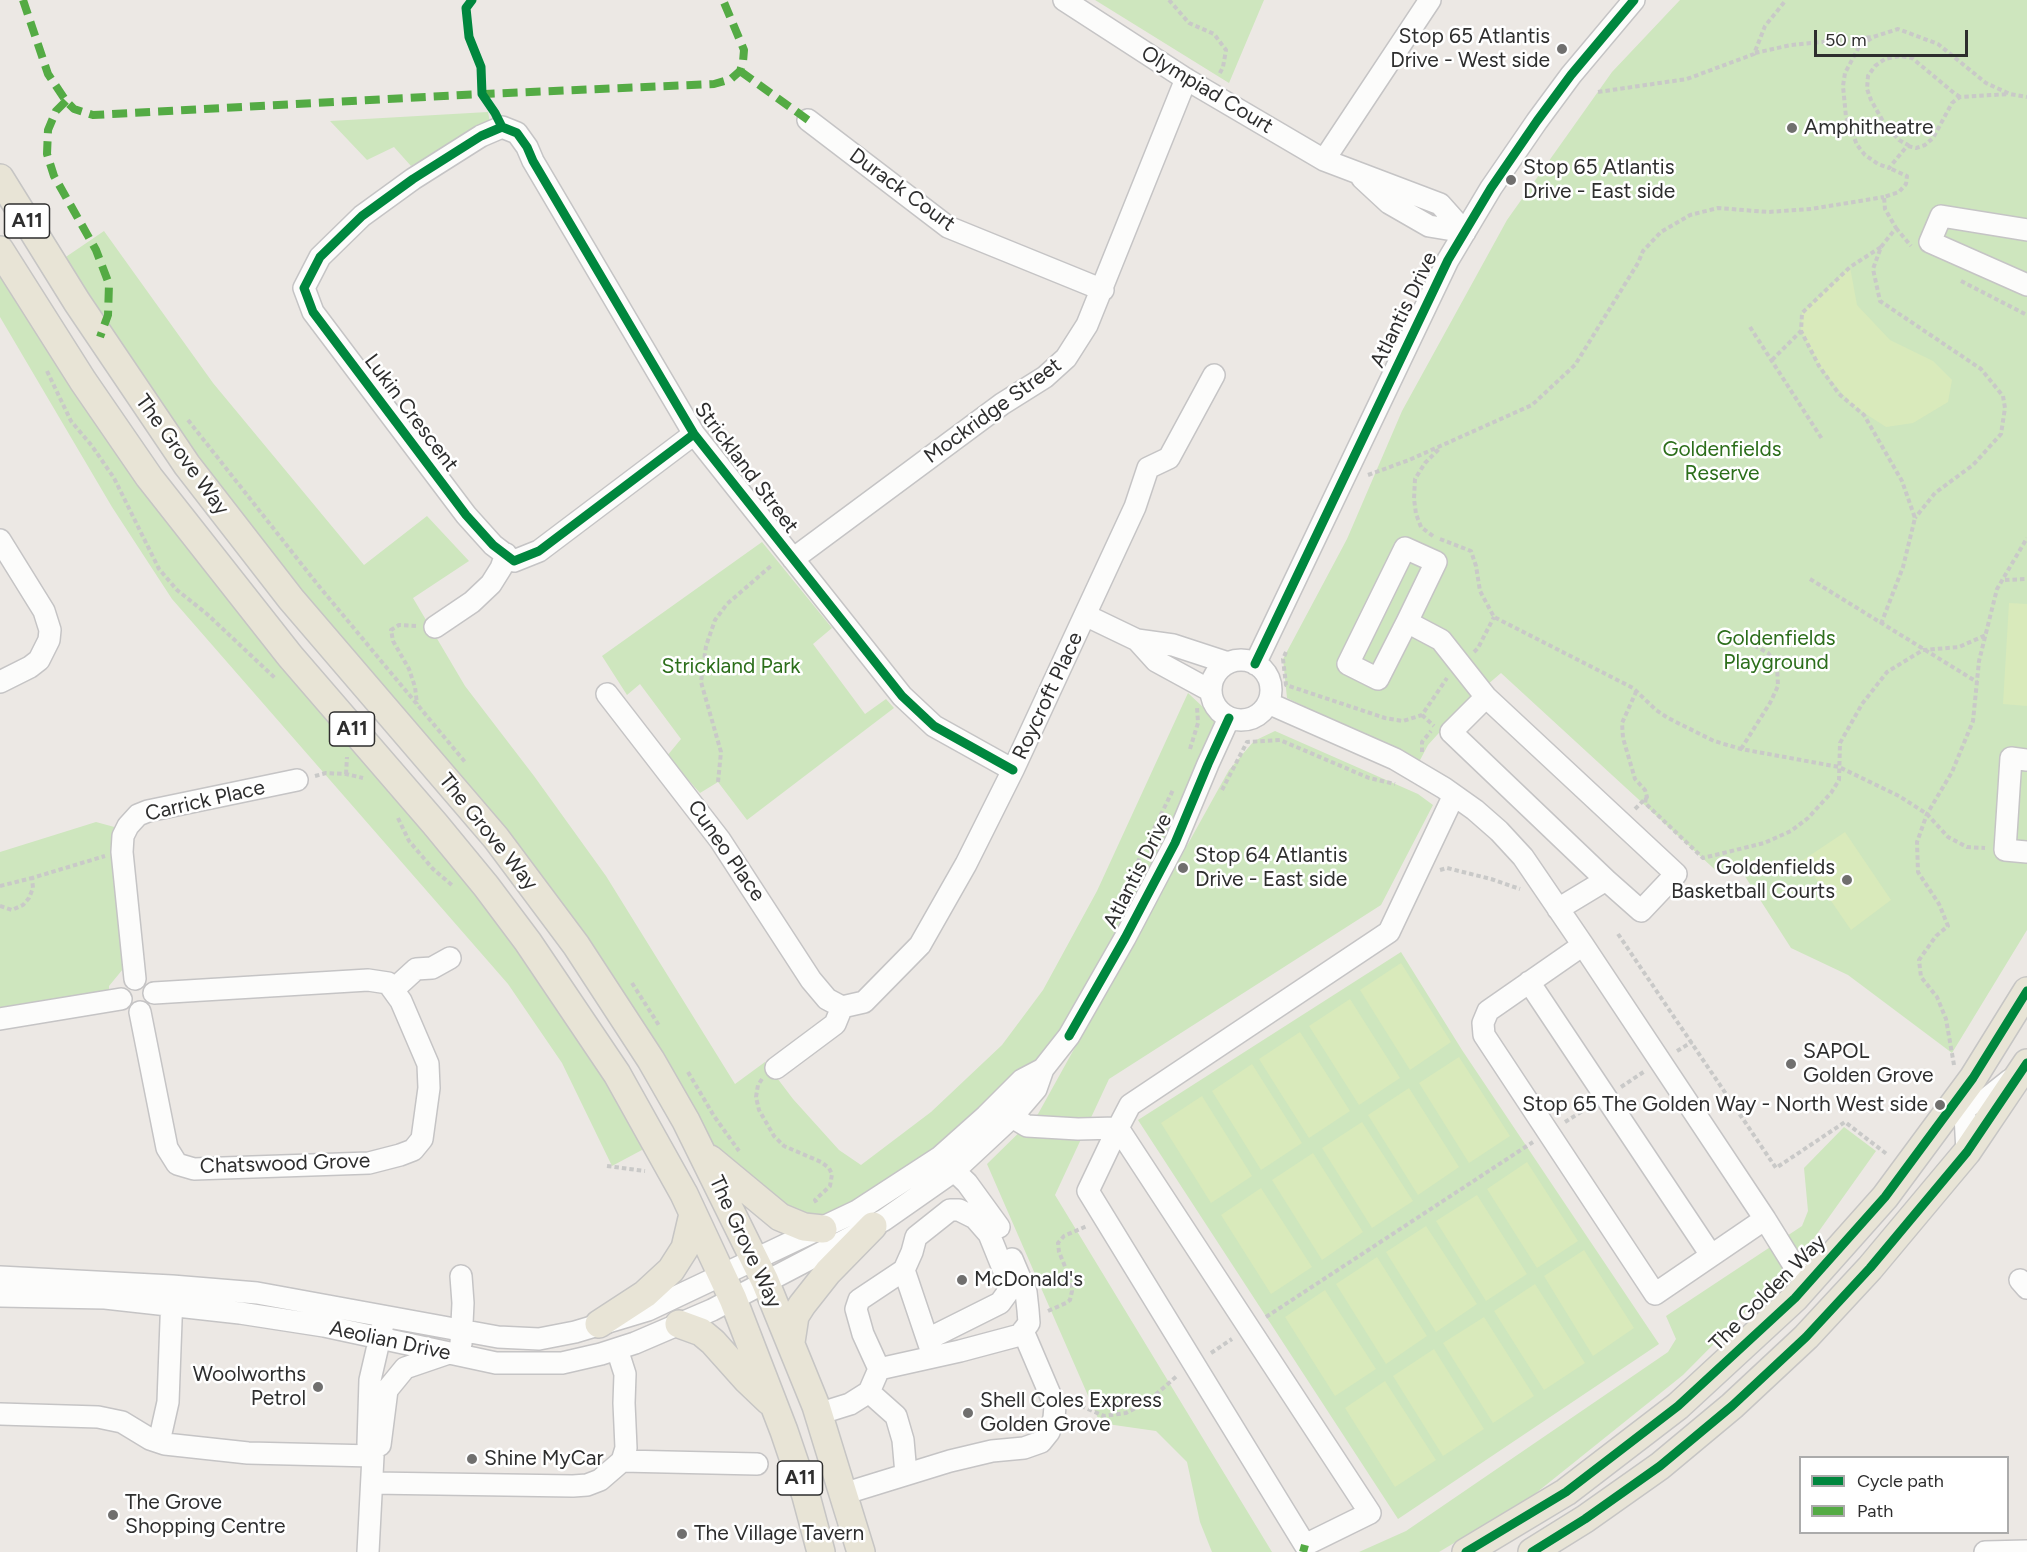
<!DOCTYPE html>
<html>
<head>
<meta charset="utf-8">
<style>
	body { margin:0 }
	#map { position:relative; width:2027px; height:1552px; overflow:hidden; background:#ece8e4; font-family:Figtree,sans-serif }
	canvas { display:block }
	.legend { position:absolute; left:1799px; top:1456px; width:210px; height:78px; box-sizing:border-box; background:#fff; border:2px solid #ababab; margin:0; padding:8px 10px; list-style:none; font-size:18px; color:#2e2e2e }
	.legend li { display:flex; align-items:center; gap:12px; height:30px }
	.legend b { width:30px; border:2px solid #ababab }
	.scale { position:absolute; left:1814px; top:30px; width:154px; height:27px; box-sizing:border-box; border:3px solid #2e2e2e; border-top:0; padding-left:8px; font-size:18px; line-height:21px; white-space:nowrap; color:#2e2e2e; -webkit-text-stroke:4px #fff; paint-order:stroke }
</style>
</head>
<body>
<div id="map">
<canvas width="2027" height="1552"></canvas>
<ul class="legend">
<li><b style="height:8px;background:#00873e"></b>Cycle path</li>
<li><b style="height:8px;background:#54ab44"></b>Path</li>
</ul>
<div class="scale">50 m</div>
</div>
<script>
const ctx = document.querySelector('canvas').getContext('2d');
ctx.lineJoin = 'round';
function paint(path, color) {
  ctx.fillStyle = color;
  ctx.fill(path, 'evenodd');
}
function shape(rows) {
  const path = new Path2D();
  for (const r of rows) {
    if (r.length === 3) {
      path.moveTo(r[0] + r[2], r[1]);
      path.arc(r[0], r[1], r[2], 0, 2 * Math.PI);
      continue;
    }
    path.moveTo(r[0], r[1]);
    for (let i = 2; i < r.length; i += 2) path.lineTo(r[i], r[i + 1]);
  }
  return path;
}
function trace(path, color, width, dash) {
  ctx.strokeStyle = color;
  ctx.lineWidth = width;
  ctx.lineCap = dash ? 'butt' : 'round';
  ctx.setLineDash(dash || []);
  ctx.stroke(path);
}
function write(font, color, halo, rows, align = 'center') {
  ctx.font = font + ' Figtree,sans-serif';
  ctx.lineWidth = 5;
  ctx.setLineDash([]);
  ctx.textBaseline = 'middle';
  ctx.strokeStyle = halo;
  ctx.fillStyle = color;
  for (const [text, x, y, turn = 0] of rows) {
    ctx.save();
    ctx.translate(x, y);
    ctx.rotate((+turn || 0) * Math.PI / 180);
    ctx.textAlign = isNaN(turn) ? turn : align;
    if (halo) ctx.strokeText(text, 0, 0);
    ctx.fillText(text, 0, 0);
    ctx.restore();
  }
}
paint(shape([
	[1095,0,1264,0,1229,83],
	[1680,0,2027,0,2027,930,1952,1053,1848,975,1791,948,1739,867,1723,877,1501,673,1466,703,1428,745,1419,762,1287,698,1283,659,1347,539,1402,411,1507,220,1612,72],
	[488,112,490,122,411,166,394,147,367,160,330,121],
	[104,231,213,383,364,565,427,516,469,561,413,598,465,686,534,776,606,876,735,1084,765,1062,793,1099,839,1150,861,1165,931,1112,1002,1045,1043,990,1097,891,1188,693,1204,708,1229,718,1125,938,997,1123,890,1205,826,1236,702,1152,651,1060,388,713,54,265],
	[0,248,149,477,478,877,655,1143,612,1166,562,1063,508,984,172,599,112,507,0,317],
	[762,542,832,628,813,644,865,714,886,699,894,708,747,820,718,782,700,793,667,756,681,739,640,684,627,695,602,656],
	[1275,731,1418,794,1433,805,1381,905,1109,1079,1055,1195,1272,1552,1212,1552,1200,1522,1187,1462,1156,1431,1100,1423,987,1164,1038,1114,1229,770,1254,741],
	[96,822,118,828,114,840,123,969,109,986,109,995,0,1011,0,852],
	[1401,952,1462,1050,1659,1344,1398,1519,1138,1120],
	[1844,1127,1876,1151,1802,1255,1683,1375,1531,1497,1439,1552,1359,1552,1406,1531,1668,1352,1676,1339,1666,1316,1802,1226,1808,1211,1804,1168]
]), '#cee6be');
paint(shape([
	[1850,267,1857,305,1890,340,1933,361,1952,380,1948,402,1913,423,1886,427,1852,405,1819,366,1801,331,1802,313],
	[2009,603,2027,604,2027,706,2003,704],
	[1845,832,1891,900,1851,930,1803,860],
	[1401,963,1451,1042,1410,1070,1360,990],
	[1350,999,1400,1078,1359,1105,1309,1026],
	[1300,1032,1350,1111,1309,1138,1259,1059],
	[1459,1057,1510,1136,1469,1163,1419,1083],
	[1252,1064,1302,1143,1261,1170,1212,1091],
	[1409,1088,1459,1167,1418,1195,1368,1115],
	[1202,1096,1252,1176,1211,1203,1161,1123],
	[1362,1122,1413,1201,1372,1228,1322,1148],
	[1313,1153,1363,1232,1322,1260,1272,1180],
	[1527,1162,1578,1241,1537,1268,1487,1189],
	[1261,1188,1312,1267,1271,1294,1221,1215],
	[1477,1195,1527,1274,1486,1301,1436,1221],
	[1426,1226,1477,1304,1436,1332,1386,1252],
	[1584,1250,1634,1328,1593,1356,1544,1276],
	[1377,1257,1427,1336,1386,1364,1336,1284],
	[1535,1284,1585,1363,1544,1390,1494,1311],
	[1325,1290,1376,1369,1335,1396,1285,1317],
	[1484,1317,1534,1396,1493,1423,1443,1343],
	[1434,1349,1484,1429,1443,1456,1393,1376],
	[1385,1381,1436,1460,1395,1487,1345,1408]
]), '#d9eabb');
const minor = shape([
	[1064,0,1186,79,1324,160,1440,204,1465,232],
	[808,120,948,227,1103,290],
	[1324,160,1430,0],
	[1362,178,1389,203,1429,226,1465,232],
	[2027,230,1941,216,1930,242,2027,285],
	[694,434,539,551,514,561,493,545,466,515,313,312,304,288,320,257,362,216,413,179,481,136,502,127,517,133,527,147,533,161,694,434,902,696,934,726,1013,770],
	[0,540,44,611,50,630,49,640,39,660,30,667,0,682],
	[793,559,1002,404,1045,377,1066,358,1087,325,1186,79],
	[1085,615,1137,640,1173,645,1228,663],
	[1407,622,1436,562,1405,548,1348,664,1378,679,1407,622,1441,640,1486,697,1676,874,1641,911,1606,880],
	[435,627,472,602,491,584,501,568,506,554],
	[1137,640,1156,661,1211,691],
	[1241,690,30],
	[1255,664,1448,260,1491,188,1537,121,1571,75,1634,0],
	[607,694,720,840,811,980,827,999,842,1007],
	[1486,697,1451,732,1606,880,1558,909],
	[1268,703,1395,759,1444,788,1475,810,1499,831,1523,857,1583,945,1765,1219,1655,1294,1484,1035,1483,1023,1488,1011,1583,945],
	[2027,760,2011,758,2005,850,2027,852],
	[135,979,122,852,123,836,128,826,138,815,148,811,297,780],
	[1529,982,1711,1255],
	[393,990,416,969,432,968,450,958],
	[140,1012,167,1148,177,1164,194,1169,369,1163,400,1155,413,1150,422,1139,429,1088,428,1064,401,1001,388,983,368,980,154,993],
	[0,1019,121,999],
	[776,1068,835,1024,842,1007,864,1002,920,945,966,864,1013,770,1135,507,1148,468,1169,458,1214,375],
	[1955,1102,1972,1104,1986,1099,2010,1080],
	[1955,1102,1965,1115,1967,1152],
	[1012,1117,1027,1126,1078,1129,1118,1128,1370,1513,1305,1545,1088,1191,1118,1128,1130,1105,1389,932,1454,795],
	[944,1161,967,1183,999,1227],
	[1765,1219,1806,1285],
	[904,1270,932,1353],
	[0,1277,172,1286,257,1293,498,1337,539,1339,575,1332,648,1310,857,1211,940,1157,986,1116,1022,1080,1043,1069],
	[2020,1280,2027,1288],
	[0,1296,105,1298,240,1313,324,1326,496,1363,562,1363,601,1354,635,1343,712,1310,884,1220,954,1171,1012,1117,1036,1089,1043,1069,1069,1036,1125,938,1175,843,1208,764,1229,718],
	[461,1344,463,1303,461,1276],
	[879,1369,960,1351,1020,1335,1029,1323,1028,1310,1026,1292,1012,1259],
	[869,1392,896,1416,903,1440,906,1474],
	[0,1414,98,1417,122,1422,150,1439,165,1444,248,1453,373,1456],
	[818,1414,850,1404,869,1392,879,1369,863,1334,856,1309,859,1300,904,1270,912,1252,916,1237,950,1210,959,1210,975,1218,989,1234,1008,1281,1008,1292,1000,1303,928,1339],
	[159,1442,168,1402,172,1294],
	[380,1445,387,1390,405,1368,446,1354],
	[622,1461,757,1464],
	[372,1483,573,1486,587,1485,600,1480,622,1461,626,1448,624,1403,625,1374,617,1349],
	[843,1494,950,1461,992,1451,1024,1448,1041,1442,1049,1432,1054,1418,1055,1406,1023,1331],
	[368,1552,373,1456,368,1443,370,1380,383,1324],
	[1985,1552,2027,1551]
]);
const major = shape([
	[0,178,77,302,187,465,291,599,496,838,576,945,651,1060,686,1121,765,1281,816,1406,861,1552],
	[0,250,83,381,149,477,290,656,435,824,486,886,528,942,617,1074,684,1194,733,1299,784,1431,806,1496,821,1552],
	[710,1159,780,1217,804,1227,823,1229],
	[599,1324,645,1294,671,1270,685,1248,693,1214],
	[679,1324,701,1332,713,1342,747,1380,769,1401],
	[791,1342,795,1316,802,1305,828,1272,873,1226],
	[1466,1552,1566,1492,1678,1406,1795,1298,1885,1197,1973,1078,2027,991],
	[1532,1552,1585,1519,1660,1466,1732,1406,1806,1337,1870,1268,1967,1152,2027,1063]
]);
trace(minor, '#c5c4c5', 24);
trace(major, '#c6c5c4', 30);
trace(shape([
	[1169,0,1189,23,1214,34,1226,50,1223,67,1219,75],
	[1755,53,1791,45,1872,37],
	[1598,92,1687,79,1754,54,1765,26,1786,0],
	[1960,97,1954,93,1912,58,1900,56,1885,59,1875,66,1868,76,1867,89,1871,100,1884,123,1899,140,1908,145,1889,168,1878,164,1865,155,1857,145,1846,117,1843,86,1845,73,1859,47,1873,37,1898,29,1938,44,1986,83,2010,94,2027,97],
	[1908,146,1916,148,1925,145,1933,138,1952,103,1960,97,2009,94],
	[1896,228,1911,246],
	[1881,247,1896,228,1885,209,1884,197,1899,192,1906,184,1907,176,1889,168],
	[1961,281,2027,315],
	[1750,327,1822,439],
	[1772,360,1801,331],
	[47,371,71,421,92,446,114,478,159,569,177,590,207,614,275,678],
	[188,420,318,585,465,762],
	[1368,475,1409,460,1532,405,1575,365,1638,263,1643,251,1661,232,1690,215,1718,208,1768,212,1811,209,1884,197],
	[1433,536,1421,527,1416,514,1414,499,1415,479,1425,463,1439,449],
	[1440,539,1471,551,1476,566,1480,591,1494,617,1633,688,1656,710,1668,718,1714,741,1741,749,1839,767,1899,796,1927,814,1948,837,1967,847,1985,848],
	[1810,579,1977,682],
	[2005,580,2027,579],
	[1881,624,1903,567,1915,518,1902,481,1864,415,1839,394,1819,366,1801,331,1802,313,1850,267,1881,247,1873,269,1880,301,1981,369,2003,396,2005,408,2001,434,1973,465,1935,493,1915,518],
	[416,626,399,625,391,630,393,641,409,669,415,687,417,704],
	[1728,631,1768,653,1777,666,1778,686,1770,703,1741,749],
	[1286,652,1283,659,1286,685,1385,718,1403,721,1422,715,1447,678],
	[1474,652,1478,648,1494,617],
	[1422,715,1434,726],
	[1190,749,1198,723,1197,707],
	[1422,752,1422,742,1431,731],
	[346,774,347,757],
	[315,776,326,773,346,774,363,778],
	[718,782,721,752,701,682,706,646,715,620,727,604,772,565],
	[1222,790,1247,742,1280,740,1369,778,1395,784],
	[1646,798,1645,803,1703,858,1764,843,1791,831,1808,818,1831,793,1839,780,1840,743,1862,704,1887,672,1923,650,1959,647,1986,635],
	[1635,809,1647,797,1645,790,1635,779,1623,738,1622,723,1636,692],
	[398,818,409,841,433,869,453,886],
	[1440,870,1447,868,1491,879,1520,889],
	[0,886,32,878],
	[1121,896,1173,790],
	[0,906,12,910,23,905,29,898,33,888,32,878,105,856],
	[1618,934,1776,1168,1845,1122,1888,1155],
	[632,983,660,1027],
	[1677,1051,1692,1042],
	[1954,1065,1946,1019,1937,997,1921,977,1919,960,1936,936,1948,926,1939,904,1918,872,1917,842,1927,814,1952,772,1973,721,1979,661,1997,589,2027,538],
	[688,1072,714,1116,739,1151],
	[762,1079,758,1085,756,1097,759,1110,774,1136,784,1146,821,1162,829,1168,832,1174,830,1186,815,1200,818,1205],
	[1621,1087,1645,1071],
	[1565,1122,1589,1107],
	[607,1166,645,1171],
	[1048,1311,1066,1303,1070,1300,1072,1291,1071,1281,1059,1252,1058,1243,1064,1236,1087,1226],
	[1266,1317,1533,1142],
	[1211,1353,1232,1339],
	[1074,1403,1104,1416,1126,1413,1147,1402,1177,1376]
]), '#c9c9c8', 4, [4.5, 3]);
trace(minor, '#fcfcfb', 21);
trace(major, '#e8e4d6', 27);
trace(shape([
	[23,0,48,74,66,101,74,109,93,115,462,95,714,84,731,79,740,71,743,62,744,50,723,0],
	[740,71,808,120],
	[66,101,56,111,48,130,47,154,54,176,96,250,109,284,108,315,100,337],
	[1303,1552,1305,1545]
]), '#54ab44', 8, [15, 8]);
trace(shape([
	[472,0,466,8,469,37,481,67,482,94,495,113,502,127],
	[694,434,539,551,514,561,493,545,466,515,313,312,304,288,320,257,362,216,413,179,481,136,502,127,517,133,527,147,533,161,694,434,902,696,934,726,1013,770],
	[1255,664,1448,260,1491,188,1537,121,1571,75,1634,0],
	[1069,1036,1125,938,1175,843,1208,764,1229,718],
	[1466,1552,1566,1492,1678,1406,1795,1298,1885,1197,1973,1078,2027,991],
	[1532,1552,1585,1519,1660,1466,1732,1406,1806,1337,1870,1268,1967,1152,2027,1063]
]), '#00873e', 9);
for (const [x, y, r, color] of [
	[1562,49,6,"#706f6e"],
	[1792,128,6,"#706f6e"],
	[1511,180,6,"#706f6e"],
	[1183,868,6,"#706f6e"],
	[1847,880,6,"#706f6e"],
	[1791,1064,6,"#706f6e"],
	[1940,1105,6,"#706f6e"],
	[962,1280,6,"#706f6e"],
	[318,1387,6,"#706f6e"],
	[968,1413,6,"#706f6e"],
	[472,1459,6,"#706f6e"],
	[113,1515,6,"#706f6e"],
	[682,1534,6,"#706f6e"]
]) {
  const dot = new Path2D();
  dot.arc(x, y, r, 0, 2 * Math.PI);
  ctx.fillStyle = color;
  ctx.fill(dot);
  trace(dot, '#fff', 2);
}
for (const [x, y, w] of [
	[27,221,45],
	[352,729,45],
	[800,1478,45]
]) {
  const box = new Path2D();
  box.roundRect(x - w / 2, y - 17, w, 34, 4.5);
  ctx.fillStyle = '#fff';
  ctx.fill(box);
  trace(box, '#2e2e2e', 1.5);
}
write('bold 20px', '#2e2e2e', null, [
	["A11",27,221],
	["A11",352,729],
	["A11",800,1478]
]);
write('21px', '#2e2e2e', '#fff', [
	["Stop 65 Atlantis",1550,37,"right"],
	["Drive - West side",1550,61,"right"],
	["Amphitheatre",1804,128],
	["Stop 65 Atlantis",1523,168],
	["Drive - East side",1523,192],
	["Stop 64 Atlantis",1195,856],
	["Drive - East side",1195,880],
	["Goldenfields",1835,868,"right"],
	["Basketball Courts",1835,892,"right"],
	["SAPOL",1803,1052],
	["Golden Grove",1803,1076],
	["Stop 65 The Golden Way - North West side",1928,1105,"right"],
	["McDonald's",974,1280],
	["Woolworths",306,1375,"right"],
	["Petrol",306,1399,"right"],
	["Shell Coles Express",980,1401],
	["Golden Grove",980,1425],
	["Shine MyCar",484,1459],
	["The Grove",125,1503],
	["Shopping Centre",125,1527],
	["The Village Tavern",694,1534]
], 'left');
write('21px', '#2e2e2e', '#fff', [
	["Olympiad Court",1207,90,31],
	["Durack Court",902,190,36],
	["Atlantis Drive",1404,310,-64],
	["Mockridge Street",993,411,-36],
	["Lukin Crescent",411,413,53],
	["The Grove Way",182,455,54],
	["Strickland Street",746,468,53],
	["Roycroft Place",1048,696,-65],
	["Carrick Place",205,801,-13],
	["The Grove Way",488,832,51],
	["Cuneo Place",726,851,55],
	["Atlantis Drive",1138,871,-63],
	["Chatswood Grove",285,1164,-2],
	["The Grove Way",745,1242,65],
	["The Golden Way",1768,1293,-45],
	["Aeolian Drive",390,1341,12]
]);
write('21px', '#2c6e1b', '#fff', [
	["Goldenfields",1722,450],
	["Reserve",1722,474],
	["Goldenfields",1776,639],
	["Playground",1776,663],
	["Strickland Park",731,667]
]);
</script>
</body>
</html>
